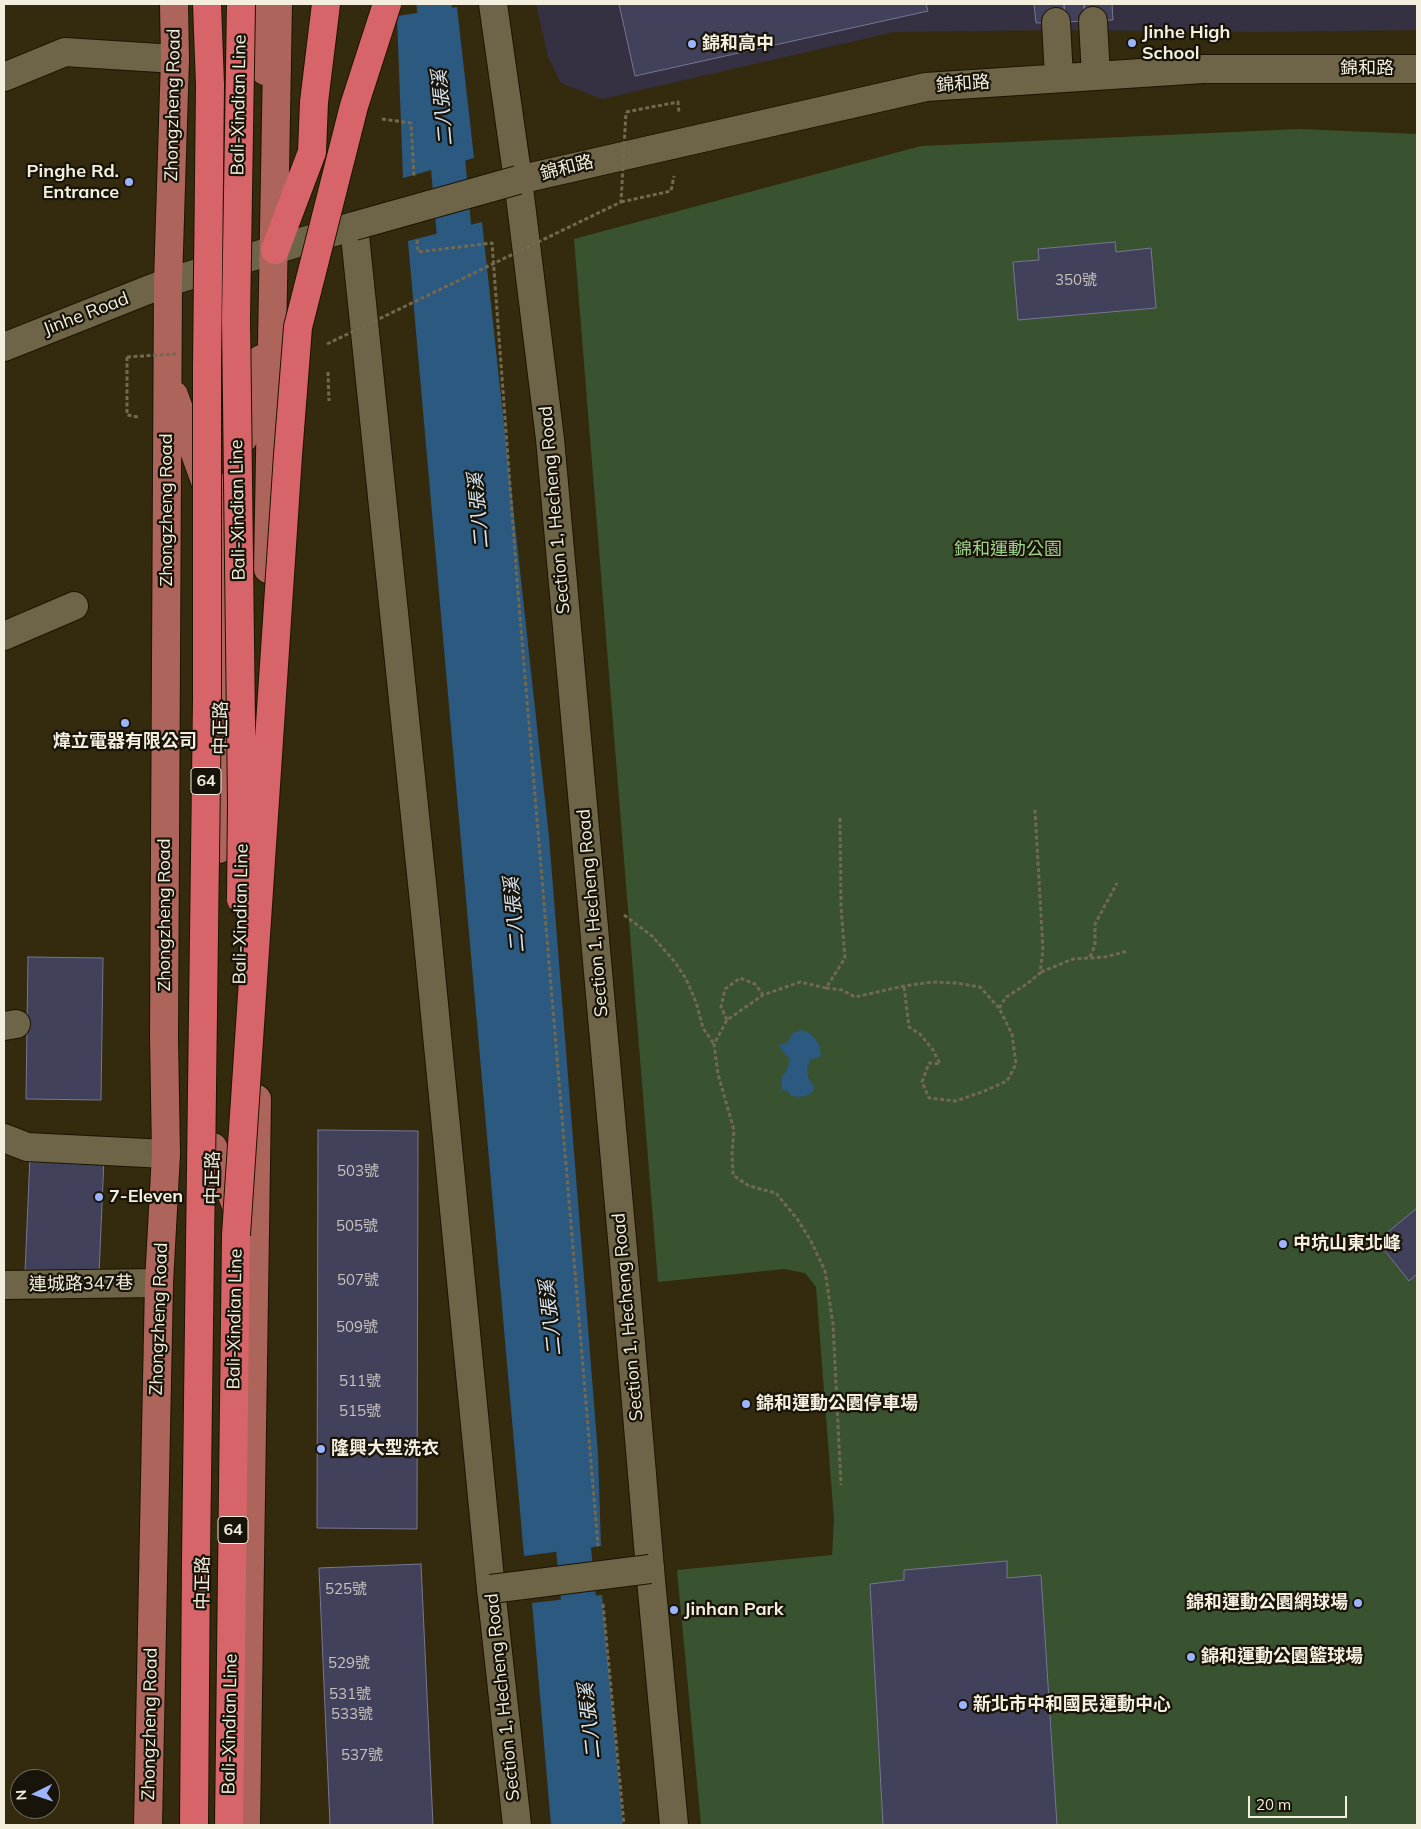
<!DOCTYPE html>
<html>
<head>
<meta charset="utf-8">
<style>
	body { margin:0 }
	#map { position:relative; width:1421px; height:1829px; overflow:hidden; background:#342b0f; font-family:Mulish,sans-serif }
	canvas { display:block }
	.frame { position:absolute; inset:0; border:5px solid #f3eedd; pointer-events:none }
	.north { position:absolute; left:10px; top:1769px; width:50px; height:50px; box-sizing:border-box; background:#181409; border:1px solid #706b5e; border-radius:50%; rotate:266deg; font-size:14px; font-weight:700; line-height:20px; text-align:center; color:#f3eedd }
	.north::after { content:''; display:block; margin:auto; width:18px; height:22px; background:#9db4fd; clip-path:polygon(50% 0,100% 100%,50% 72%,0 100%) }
	.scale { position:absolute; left:1248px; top:1796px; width:99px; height:22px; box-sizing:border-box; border:2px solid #f3eedd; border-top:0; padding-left:6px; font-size:15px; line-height:18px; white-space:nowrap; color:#f3eedd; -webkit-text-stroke:4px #181409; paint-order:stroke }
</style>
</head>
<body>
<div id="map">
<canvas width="1421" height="1829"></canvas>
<div class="frame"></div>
<div class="north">N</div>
<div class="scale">20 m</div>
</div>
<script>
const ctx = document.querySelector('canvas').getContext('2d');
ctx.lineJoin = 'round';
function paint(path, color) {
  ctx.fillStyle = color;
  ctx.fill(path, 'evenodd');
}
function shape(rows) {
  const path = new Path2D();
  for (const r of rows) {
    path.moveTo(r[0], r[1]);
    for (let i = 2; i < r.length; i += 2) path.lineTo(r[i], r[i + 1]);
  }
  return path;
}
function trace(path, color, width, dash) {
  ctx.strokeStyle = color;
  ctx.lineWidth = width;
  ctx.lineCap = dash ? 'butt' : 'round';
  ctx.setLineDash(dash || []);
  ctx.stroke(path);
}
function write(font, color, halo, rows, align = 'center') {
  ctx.font = font + ' Mulish,"Noto Sans TC",sans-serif';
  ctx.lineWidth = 4.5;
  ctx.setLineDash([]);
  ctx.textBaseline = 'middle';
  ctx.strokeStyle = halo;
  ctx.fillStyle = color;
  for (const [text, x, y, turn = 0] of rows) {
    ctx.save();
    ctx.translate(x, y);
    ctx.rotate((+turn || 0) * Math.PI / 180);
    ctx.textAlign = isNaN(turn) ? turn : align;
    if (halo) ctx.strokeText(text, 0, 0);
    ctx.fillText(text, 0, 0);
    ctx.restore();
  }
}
paint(shape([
	[536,4,1417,4,1417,30,1257,32,1056,30,894,32,602,99,561,83,548,57]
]), '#353142');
paint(shape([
	[1300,129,1417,134,1417,1825,701,1825,677,1570,832,1555,834,1520,816,1287,805,1273,784,1269,658,1282,574,239,921,146]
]), '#395230');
paint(shape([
	[457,7,474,158,403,178,397,16],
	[482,222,549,837,598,1454,601,1546,524,1556,408,241],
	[802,1030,811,1034,819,1044,821,1056,810,1060,807,1069,808,1077,814,1086,813,1092,805,1096,799,1097,791,1096,788,1091,781,1090,782,1076,786,1072,790,1060,778,1045,787,1043,793,1033],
	[602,1595,623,1825,551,1825,532,1603]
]), '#2b597f');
trace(shape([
	[434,4,439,57],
	[444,118,458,276],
	[569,1503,583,1645]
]), '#2b597f', 35);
const building = shape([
	[619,4,926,4,928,11,635,76,619,4],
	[1034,4,1064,4,1065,22,1036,23,1034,4],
	[1064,4,1084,4,1085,21,1065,22,1064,4],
	[1084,4,1112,4,1113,20,1085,21,1084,4],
	[1115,242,1116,252,1151,248,1156,308,1018,320,1013,262,1039,260,1038,249,1115,242],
	[28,957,103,958,101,1100,26,1099,28,957],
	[318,1130,418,1131,417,1529,317,1528,318,1130],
	[30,1156,104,1158,99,1274,25,1272,30,1156],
	[1417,1208,1417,1274,1409,1281,1377,1241,1417,1208],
	[1007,1561,1007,1578,1041,1575,1057,1825,883,1825,870,1584,904,1580,904,1570,1007,1561],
	[421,1564,433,1825,330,1825,319,1568,421,1564]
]);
paint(building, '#42415c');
trace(building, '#767693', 1);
const minor = shape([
	[493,4,518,180,550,439,625,1272,650,1569,674,1825],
	[1093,21,1096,76],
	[1056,22,1059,78],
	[4,77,65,52,175,59],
	[518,180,926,87,1203,69,1417,69],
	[4,347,168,282,354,226,426,922,491,1589,517,1825],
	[4,636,74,606],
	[4,1026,16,1024],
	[4,1138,27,1147,166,1154],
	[4,1285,159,1283]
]);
const major = shape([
	[253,4,265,71],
	[174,395,206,484],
	[243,439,261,359],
	[268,569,278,4],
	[219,849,223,640,223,530,233,483],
	[213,1147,239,1213],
	[148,1825,159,1283,166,1154,164,1037,168,282,175,59,174,4],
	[246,1825,257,1099]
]);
const highway = shape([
	[275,250,312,152,314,102,326,4],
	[194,1825,196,1558],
	[229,1825,236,1235]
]);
trace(minor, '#1c1400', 30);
trace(major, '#1c1400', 30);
trace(highway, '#1c1400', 30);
trace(shape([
	[626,112,678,102,679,113],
	[382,119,411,123,414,177],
	[621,202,671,191,674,176],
	[417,240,418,252,492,243,518,593,598,1546],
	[127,357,127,415,138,417],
	[328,372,329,401],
	[840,818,841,907,845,958,826,988,800,982,763,995,727,1020,714,1044,718,1074,734,1130,732,1154,733,1175,749,1186,776,1193,798,1220,811,1241,825,1271,833,1324,841,1485],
	[624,915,652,936,675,962,686,979,696,1002,703,1028,714,1044],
	[1090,957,1095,945,1095,924,1117,883],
	[1041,972,1073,959,1105,957,1128,951],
	[826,988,842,990,855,997,904,986,933,982,956,983,980,987,999,1008,1012,1034,1016,1064,1007,1081,987,1090,956,1101,929,1098,922,1082,929,1063,940,1064,933,1050,920,1034,909,1027,904,986],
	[999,1008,1006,997,1027,984,1040,973,1043,950,1035,810],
	[727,1020,721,1007,725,989,740,978,755,984,763,995],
	[603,1604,624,1825]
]), '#716950', 3, [4, 2.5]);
trace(minor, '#6e6447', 28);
trace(major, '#ad645b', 28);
trace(highway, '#d76468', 28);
const minorBridge = shape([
	[354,226,518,180],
	[491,1589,650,1569]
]);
const highwayBridge = shape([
	[241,4,236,319,242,804,241,899],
	[236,1235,288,455,298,327,354,106,387,4],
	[196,1558,207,700,207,367,210,85,207,4]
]);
trace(minorBridge, '#1c1400', 30, []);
trace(highwayBridge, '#1c1400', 30, []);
trace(shape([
	[327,344,621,202,626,112],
	[127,357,176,354]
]), '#716950', 3, [4, 2.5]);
trace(minorBridge, '#6e6447', 28);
trace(highwayBridge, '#d76468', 28);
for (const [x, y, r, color] of [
	[1132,43,5,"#9db4fd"],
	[692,44,5,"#9db4fd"],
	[129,182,5,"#9db4fd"],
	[125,723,5,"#9db4fd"],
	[99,1197,5,"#9db4fd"],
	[1283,1244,5,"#9db4fd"],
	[746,1404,5,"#9db4fd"],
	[321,1449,5,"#9db4fd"],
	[1358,1603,5,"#9db4fd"],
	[674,1610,5,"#9db4fd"],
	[1191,1657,5,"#9db4fd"],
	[963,1705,5,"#9db4fd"]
]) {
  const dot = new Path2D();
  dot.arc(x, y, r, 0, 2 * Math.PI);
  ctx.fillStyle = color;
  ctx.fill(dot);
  trace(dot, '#181409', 2);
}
write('15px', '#c7c3bd', null, [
	["350號",1076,280],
	["503號",358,1171],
	["505號",357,1226],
	["507號",358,1280],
	["509號",357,1327],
	["511號",360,1381],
	["515號",360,1411],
	["525號",346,1589],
	["529號",349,1663],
	["531號",350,1694],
	["533號",352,1714],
	["537號",362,1755]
]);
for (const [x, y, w] of [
	[206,781,30],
	[233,1530,30]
]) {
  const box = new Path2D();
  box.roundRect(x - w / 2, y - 13.5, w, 27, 4);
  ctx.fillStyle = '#181409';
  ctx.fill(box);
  trace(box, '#f3eedd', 1);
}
write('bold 16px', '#f3eedd', null, [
	["64",206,781],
	["64",233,1530]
]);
write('bold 18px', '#f3eedd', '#181409', [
	["Jinhe High",1142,33],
	["School",1142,54],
	["錦和高中",702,44],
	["Pinghe Rd.",119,172,"right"],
	["Entrance",119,193,"right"],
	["煒立電器有限公司",125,742,"center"],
	["7-Eleven",109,1197],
	["中坑山東北峰",1293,1244],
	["錦和運動公園停車場",756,1404],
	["隆興大型洗衣",331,1449],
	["錦和運動公園網球場",1348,1603,"right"],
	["Jinhan Park",684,1610],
	["錦和運動公園籃球場",1201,1657],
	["新北市中和國民運動中心",973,1705]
], 'left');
write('18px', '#f3eedd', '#181409', [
	["錦和路",1367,69],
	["錦和路",963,84,-4],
	["Zhongzheng Road",173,105,-89],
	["Bali-Xindian Line",239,105,-89],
	["錦和路",567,168,-14],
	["Jinhe Road",86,314,-21],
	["Zhongzheng Road",167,510,-90],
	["Bali-Xindian Line",238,510,-91],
	["Section 1, Hecheng Road",555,510,-95],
	["中正路",221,728,-89],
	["Section 1, Hecheng Road",593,913,-95],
	["Bali-Xindian Line",241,914,-89],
	["Zhongzheng Road",165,915,-90],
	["中正路",213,1178,-89],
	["連城路347巷",81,1284,-1],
	["Section 1, Hecheng Road",628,1317,-95],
	["Zhongzheng Road",159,1319,-88],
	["Bali-Xindian Line",235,1319,-89],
	["中正路",203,1583,-89],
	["Section 1, Hecheng Road",503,1697,-96],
	["Zhongzheng Road",150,1724,-89],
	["Bali-Xindian Line",230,1724,-89]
]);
write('18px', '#9dd18a', '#181409', [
	["錦和運動公園",1008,550]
]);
write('italic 19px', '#d8e5f2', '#181409', [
	["二八張溪",443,108,-95],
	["二八張溪",479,511,-95],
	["二八張溪",515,915,-95],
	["二八張溪",551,1318,-96],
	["二八張溪",590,1721,-96]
]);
</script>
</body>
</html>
